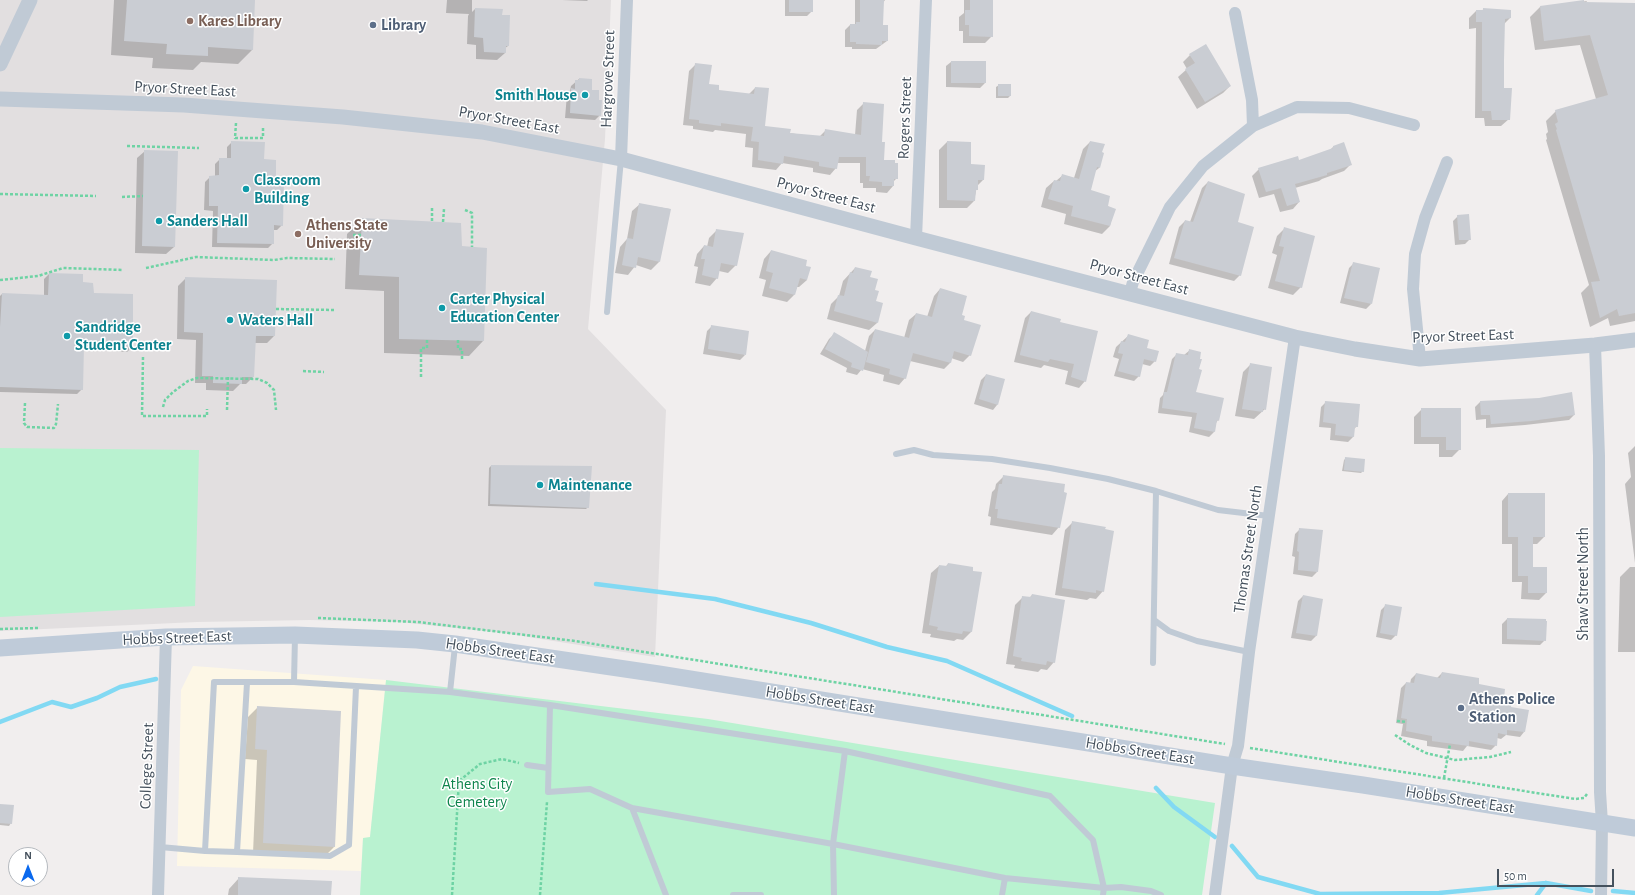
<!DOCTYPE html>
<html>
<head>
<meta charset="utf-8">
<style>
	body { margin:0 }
	#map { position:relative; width:1635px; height:895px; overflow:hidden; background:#f1eeee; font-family:"Alegreya Sans",sans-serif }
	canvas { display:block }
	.north { position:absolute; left:8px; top:847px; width:40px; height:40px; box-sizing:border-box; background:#fff; border:1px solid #b5b9be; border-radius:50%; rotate:0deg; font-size:11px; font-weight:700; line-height:16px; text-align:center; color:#45515d }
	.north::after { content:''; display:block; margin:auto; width:14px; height:18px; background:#0a69ee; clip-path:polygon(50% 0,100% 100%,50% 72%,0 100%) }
	.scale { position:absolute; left:1497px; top:869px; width:117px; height:18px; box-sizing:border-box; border:2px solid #45515d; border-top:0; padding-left:5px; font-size:12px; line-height:14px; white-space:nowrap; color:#45515d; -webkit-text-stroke:3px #fff; paint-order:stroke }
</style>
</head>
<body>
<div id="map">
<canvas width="1635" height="895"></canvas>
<div class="north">N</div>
<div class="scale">50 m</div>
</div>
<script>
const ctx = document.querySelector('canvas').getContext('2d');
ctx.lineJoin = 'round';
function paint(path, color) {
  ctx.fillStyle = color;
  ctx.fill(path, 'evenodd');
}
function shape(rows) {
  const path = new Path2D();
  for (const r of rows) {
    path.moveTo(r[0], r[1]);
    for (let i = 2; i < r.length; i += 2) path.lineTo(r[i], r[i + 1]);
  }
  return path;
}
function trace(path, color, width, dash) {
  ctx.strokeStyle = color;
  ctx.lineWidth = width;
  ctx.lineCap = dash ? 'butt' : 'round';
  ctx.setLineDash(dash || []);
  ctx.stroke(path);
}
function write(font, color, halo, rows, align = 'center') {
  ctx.font = font + ' "Alegreya Sans",sans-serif';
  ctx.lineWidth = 3;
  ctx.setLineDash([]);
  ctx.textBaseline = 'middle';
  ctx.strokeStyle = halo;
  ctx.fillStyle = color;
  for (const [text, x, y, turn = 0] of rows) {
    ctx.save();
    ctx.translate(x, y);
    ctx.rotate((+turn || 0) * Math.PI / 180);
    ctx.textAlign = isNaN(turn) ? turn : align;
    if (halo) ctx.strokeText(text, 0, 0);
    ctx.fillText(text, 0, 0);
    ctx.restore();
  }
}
paint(shape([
	[193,666,386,680,370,838,363,838,361,871,177,866,181,690]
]), '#fdf7e6');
paint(shape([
	[0,0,611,0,605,139,588,329,666,410,655,657,503,633,399,622,310,620,197,622,0,631]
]), '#e2dfe0');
paint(shape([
	[0,448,199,450,195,606,0,617],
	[386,680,708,719,1215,803,1202,895,360,895,363,838,370,837]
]), '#b9f2d0');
paint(shape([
	[114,0,254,0,252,50,238,64,201,62,193,70,152,68,153,58,111,55],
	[447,0,472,0,472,12,475,9,501,16,508,46,505,48,505,53,497,60,476,59,476,45,467,44,468,16,469,14,446,13],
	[562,0,588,0,587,1],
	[785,0,812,0,812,11,807,16,785,16],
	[855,0,885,0,883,3,882,26,887,41,876,49,852,49,852,47,845,47,845,30,850,25,855,24],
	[964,0,992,0,992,36,985,43,963,43,963,31,959,31,959,17,964,13],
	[1587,1,1586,3,1635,4,1635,321,1610,326,1608,318,1590,327,1581,293,1589,285,1546,140,1547,139,1546,134,1548,132,1546,121,1556,111,1596,99,1580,45,1535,50,1530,17,1540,7],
	[1484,9,1510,18,1504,24,1503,89,1509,119,1501,126,1485,126,1484,118,1475,118,1476,28,1469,29,1469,18,1476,11,1481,11],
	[1190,55,1230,86,1223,93,1197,109,1178,77,1187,69,1183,62],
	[951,62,985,83,980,88,946,87,946,66],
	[696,64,708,85,718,91,748,95,755,88,764,127,789,133,819,137,826,130,855,135,857,110,864,103,881,143,883,161,897,178,893,182,893,186,887,193,876,192,876,188,863,188,863,183,860,183,860,163,837,163,836,168,830,175,813,172,813,168,782,163,776,170,752,167,753,148,745,147,746,134,715,130,713,132,693,129,693,126,683,125,689,71],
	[579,79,591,91,600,115,595,120,565,118,567,94,570,91,571,86],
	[999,85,1010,96,1008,98,996,98,996,87],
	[232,142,263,160,275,179,282,225,277,230,273,230,273,243,268,248,212,247,213,211,204,210,205,182,210,177,215,177,215,164,220,159,227,159,227,147],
	[947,142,983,180,977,186,974,201,967,208,939,208,939,150],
	[1090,142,1103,154,1099,168,1094,172,1089,191,1107,206,1114,209,1110,226,1102,234,1064,224,1066,214,1041,207,1046,188,1054,181,1056,181,1063,175,1074,178,1083,149],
	[1333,147,1350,165,1344,171,1322,179,1319,181,1295,188,1299,202,1293,209,1280,212,1274,194,1259,198,1252,176,1259,169,1299,161,1329,151],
	[145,151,174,247,166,254,135,253,137,158],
	[1208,182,1236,223,1240,275,1234,281,1169,264,1179,227,1185,221,1190,222,1202,188],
	[640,204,670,209,659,262,651,270,636,265,628,275,615,273,620,247,627,239,632,211],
	[1458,216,1470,239,1465,244,1455,245,1453,221],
	[362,219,461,247,483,341,469,356,384,353,384,291,345,289,347,234],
	[1284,229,1301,287,1293,295,1268,288,1277,255,1272,253,1277,236],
	[717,230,736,265,728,273,719,271,717,278,710,286,695,283,698,267,694,266,697,254,704,246,707,247,709,238],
	[771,251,805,267,807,280,799,287,797,287,794,295,787,302,762,296,766,280,759,278,764,259],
	[1354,263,1371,304,1366,309,1340,303,1349,268],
	[855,268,869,278,874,291,877,323,869,330,827,319,831,304,839,296,843,281],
	[49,274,82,283,93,294,132,347,127,352,83,349,82,389,77,394,0,392,0,296,2,294,44,296,44,279],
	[186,278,274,336,267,343,254,343,253,377,246,384,240,384,233,391,206,390,206,383,195,383,196,340,177,339,178,286],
	[940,289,963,321,970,355,963,362,951,358,950,363,944,369,910,361,905,378,899,385,883,381,884,375,862,369,857,375,846,372,847,368,820,354,829,339,834,334,865,351,869,336,875,330,904,338,909,320,916,314,927,317,934,296],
	[1031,312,1059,323,1085,381,1079,388,1065,384,1068,371,1044,365,1041,368,1014,362,1025,318],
	[712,326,745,355,740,360,703,354,707,331],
	[1128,336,1146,349,1155,361,1150,366,1142,364,1139,376,1134,381,1114,376,1119,359,1113,357,1116,347],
	[1190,350,1195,393,1218,420,1216,423,1214,432,1209,437,1189,432,1192,417,1158,413,1160,398,1163,395,1172,359,1177,354,1184,355],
	[1250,365,1265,409,1254,419,1235,416,1243,372],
	[986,375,1004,380,997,405,993,410,974,404,981,380],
	[1326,402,1357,426,1354,429,1353,437,1348,442,1330,440,1331,428,1319,427,1321,407],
	[1480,402,1574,415,1569,420,1525,425,1486,428,1486,419,1476,420,1475,407],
	[1422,409,1460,449,1452,457,1439,457,1439,444,1414,444,1414,417],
	[1635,446,1635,563,1625,484,1631,477,1628,453],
	[1346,458,1363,471,1361,473,1342,471,1344,460],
	[491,466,591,467,588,507,586,509,488,506,489,468],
	[1004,476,1059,527,1052,535,990,525,991,517,988,516,992,492,995,489,996,484],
	[1508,494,1544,537,1537,544,1532,544,1532,568,1546,593,1539,600,1521,599,1522,582,1512,582,1512,544,1502,544,1502,501],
	[1073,522,1103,591,1096,599,1090,598,1087,600,1055,595,1065,530],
	[1300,529,1317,572,1312,577,1293,574,1295,557,1292,556,1295,534],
	[948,564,971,572,980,573,971,632,963,640,957,639,954,641,930,637,931,634,922,633,931,573,939,566,945,567],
	[1630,567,1635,567,1635,652,1618,652,1620,577],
	[1032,595,1054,662,1047,670,1041,669,1038,672,1014,668,1015,665,1006,664,1015,605,1023,597,1029,598],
	[1303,596,1316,636,1311,641,1291,638,1298,601],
	[1386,605,1396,635,1391,640,1376,637,1381,610],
	[1507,619,1545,640,1540,645,1502,644,1502,624],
	[1442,673,1478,685,1503,700,1524,732,1520,737,1506,735,1501,739,1497,738,1496,745,1491,750,1467,746,1463,751,1427,746,1427,741,1401,736,1403,724,1396,723,1401,688,1406,683,1410,684,1411,679,1416,674,1437,678],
	[258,707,334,847,324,857,253,853,257,760,245,759,248,717],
	[0,805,11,823,9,826,0,825],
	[239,878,330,895,228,895,229,889]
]), '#0003');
trace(shape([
	[596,584,715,599,811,623,887,647,947,661,1072,716],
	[0,722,52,702,71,707,97,698,120,687,156,679],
	[1156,788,1174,807,1215,837],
	[1232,846,1258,877,1320,894,1439,893,1546,883,1591,891],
	[1613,891,1635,893],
	[1537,895,1546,883]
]), '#82d9f3', 4.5);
paint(shape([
	[127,0,255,0,253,50,208,47,208,56,166,54,167,44,124,41],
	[789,0,813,0,813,12,789,12],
	[860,0,884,0,883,25,888,25,888,41,882,41,882,45,859,44,856,44,856,42,850,42,850,24,856,24,856,22,860,22],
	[970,0,993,0,993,37,969,36,969,25,965,25,965,10,970,10],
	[1584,0,1584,2,1635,3,1635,313,1619,316,1617,309,1600,318,1591,282,1600,281,1556,130,1557,129,1555,124,1558,122,1555,110,1608,95,1590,35,1544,41,1540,6],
	[475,8,503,9,502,15,510,15,509,46,506,46,506,53,484,52,483,38,474,37],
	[1483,8,1511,10,1511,18,1505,19,1504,60,1504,88,1512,88,1510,120,1492,120,1491,111,1482,111,1482,22,1476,22,1476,10,1483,10],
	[1206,44,1231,86,1205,102,1185,69,1195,63,1189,54],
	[951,61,986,61,986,83,951,83],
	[695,63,712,65,709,84,719,85,719,90,754,94,755,87,769,88,765,126,791,129,790,133,824,136,825,129,861,135,863,102,884,104,882,142,885,142,884,160,895,160,895,163,898,163,898,179,894,179,894,186,882,186,882,182,869,181,870,176,866,176,866,157,839,157,837,169,819,166,819,162,784,156,783,164,758,160,759,142,751,141,753,127,721,123,721,126,699,123,699,120,689,119],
	[579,78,592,79,592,90,599,90,599,100,602,100,601,116,570,113,571,88,575,89,575,80,579,80],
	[998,84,1011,84,1011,96,998,96],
	[231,141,265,142,264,159,276,160,276,178,284,178,283,226,274,225,274,244,217,243,218,206,209,206,209,176,219,175,219,158,231,158],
	[947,141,971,142,971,164,985,165,984,180,978,180,978,190,976,190,975,201,947,200],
	[1090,141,1105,144,1102,152,1104,153,1100,168,1097,167,1091,190,1110,196,1108,206,1116,209,1110,226,1071,216,1073,206,1048,199,1054,180,1060,181,1062,174,1079,179],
	[1344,142,1352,165,1327,173,1327,175,1295,184,1300,202,1287,206,1281,188,1266,192,1258,168,1298,156,1299,160,1333,148,1333,146],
	[144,150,178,151,175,247,142,246],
	[1208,181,1245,194,1238,222,1254,227,1241,276,1174,258,1185,220,1193,222],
	[639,203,671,209,660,262,638,257,636,268,622,265,627,238,633,239],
	[1469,214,1471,240,1459,240,1457,215],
	[362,218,461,223,462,246,487,248,484,341,399,339,399,277,359,275],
	[1284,227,1315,236,1302,288,1275,281,1284,247,1279,246],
	[716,229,744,233,737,266,721,263,718,279,702,275,705,259,701,259,704,245,713,247],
	[771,250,807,260,806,266,811,267,807,280,800,278,795,295,769,288,773,273,766,271],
	[1353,262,1380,268,1372,304,1344,298],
	[855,267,872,271,870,277,878,279,875,290,879,291,876,301,883,303,878,323,834,311,838,295,844,296,850,272,853,273],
	[49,273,83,274,83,282,93,283,94,293,133,294,133,347,84,345,83,390,0,387,0,327,2,293,48,295],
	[185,277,277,280,275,336,256,336,254,377,242,377,242,384,213,383,213,376,202,376,203,333,184,332],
	[940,288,967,296,962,315,965,316,964,320,981,325,971,356,954,351,951,363,913,353,906,379,889,374,890,369,866,362,875,329,909,338,916,313,932,317],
	[1031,311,1061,319,1060,322,1098,331,1086,382,1071,377,1074,364,1050,359,1048,362,1020,355,1020,354],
	[711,325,749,331,746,355,708,349],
	[834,332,868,352,863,371,851,367,852,363,825,349],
	[1128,334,1149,340,1147,348,1159,351,1156,362,1144,359,1140,377,1118,371,1123,354,1118,353,1121,341,1125,342],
	[1189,349,1201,352,1200,359,1202,359,1199,369,1202,370,1196,392,1224,398,1219,421,1217,420,1215,432,1194,428,1197,413,1162,408,1164,392,1167,392,1176,353,1188,355],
	[1250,363,1272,367,1266,410,1263,409,1263,412,1242,409],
	[986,374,1005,379,998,405,979,399],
	[1572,392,1575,415,1531,421,1491,424,1490,415,1481,415,1480,401,1539,398],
	[1325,401,1360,404,1358,427,1355,427,1354,437,1335,435,1336,424,1323,422],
	[1421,408,1461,408,1461,450,1446,450,1446,437,1421,437],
	[1345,457,1365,459,1364,472,1344,470],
	[491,465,592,466,589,508,490,504],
	[1003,475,1065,484,1064,492,1067,493,1060,528,997,518,998,509,995,509,999,484,1002,484],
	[1508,493,1545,493,1545,537,1533,537,1533,567,1547,567,1547,593,1528,593,1528,576,1518,576,1518,537,1508,537],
	[1072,521,1106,527,1105,529,1114,531,1104,592,1096,590,1096,593,1062,588],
	[1299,528,1323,530,1318,572,1298,570,1299,552,1297,551],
	[948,563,973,567,973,571,982,572,972,632,963,631,962,634,937,630,938,627,929,625,939,565,947,566],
	[1032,594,1065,600,1055,663,1047,661,1046,665,1021,661,1022,658,1013,656,1022,596,1031,597],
	[1303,595,1323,599,1317,636,1296,633],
	[1385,604,1402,607,1397,636,1380,633],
	[1507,618,1546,619,1546,621,1547,621,1546,641,1507,639],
	[1442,672,1479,678,1479,684,1505,689,1504,699,1512,700,1511,707,1529,710,1525,732,1507,730,1507,735,1498,733,1497,746,1469,741,1469,746,1432,741,1432,736,1406,731,1407,719,1401,718,1406,682,1414,683,1416,673,1440,678],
	[257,706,341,711,335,847,263,843,267,750,255,749],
	[0,804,14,805,12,824,0,823],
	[238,877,332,881,331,895,238,895]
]), '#cacdd3');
trace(shape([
	[236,123,235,138,263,138,263,126],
	[127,146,199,148],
	[0,194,96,196],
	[122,197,143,196],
	[283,202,293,202],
	[465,210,472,213,472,247],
	[432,221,432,208],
	[443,222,444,209],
	[353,235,361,235],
	[146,268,196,257,274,260,287,258,335,259],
	[0,280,38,276,63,268,123,270],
	[276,309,334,310],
	[458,340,458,349,462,349,462,360],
	[143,357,142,416,207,416,207,409],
	[303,371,324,372],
	[421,377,421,348,427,348,427,339],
	[25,403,24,423,27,427,54,428,56,424,58,404],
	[163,407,165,400,173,392,188,381,197,378,258,379,267,383,274,390,276,410],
	[227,410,228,377],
	[318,618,418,622,575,641,1225,744],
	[0,629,39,628],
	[1397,721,1407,722],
	[1395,735,1410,745,1426,753,1455,760,1490,757,1511,752],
	[1250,748,1575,799,1584,798,1587,794],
	[1444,778,1450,744],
	[452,895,459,781,480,764,502,759,519,763],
	[540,895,547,802]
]), '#6ed3a4', 2.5, [3, 2]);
trace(shape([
	[607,312,621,159],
	[896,454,914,450,933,455,992,459,1050,468,1108,479,1156,491,1218,510,1269,516],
	[1154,620,1169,631,1197,641,1249,652],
	[455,646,450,692,550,705,845,751,833,844,834,895],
	[1153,663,1156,491],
	[294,682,450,692],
	[550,705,548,792,590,789,632,808,833,844,1005,878,1104,888,1103,895],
	[845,751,1050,796,1093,840,1104,888,1121,887,1151,891,1161,895],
	[527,765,548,768],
	[632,808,666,895],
	[160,847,205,851,214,682,294,682,295,636],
	[205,851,237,852,247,683],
	[237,852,330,856,349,845,356,687],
	[733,895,761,895],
	[1002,895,1005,878]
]), '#c0cad5', 6);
trace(shape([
	[1235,13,1252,100,1253,126],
	[621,159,627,0],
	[916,238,926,0],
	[1130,293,1133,282,1170,207,1203,166,1253,126,1297,107,1349,108,1414,125],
	[1595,345,1599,456,1600,792,1602,823,1601,895],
	[1420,359,1413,289,1415,254,1425,218,1447,162],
	[158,895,166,637],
	[1215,895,1232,766,1238,746,1249,652,1295,337]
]), '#c0cad5', 12);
trace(shape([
	[0,64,30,0],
	[0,99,184,105,343,117,482,132,621,159,916,238,1295,337,1355,349,1420,359,1595,345,1635,340]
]), '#c0cad5', 15);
trace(shape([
	[0,648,166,637,295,635,417,640,455,644,659,674,1232,766,1363,785,1635,828]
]), '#bfcbd9', 17);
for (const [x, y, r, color] of [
	[190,21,4,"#8d6e63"],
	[373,25,4,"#5c6f8a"],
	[585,95,4,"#0f9aa8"],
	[246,189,4,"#0f9aa8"],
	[159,221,4,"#0f9aa8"],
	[298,234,4,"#8d6e63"],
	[442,308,4,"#0f9aa8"],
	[230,320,4,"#0f9aa8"],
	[67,336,4,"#0f9aa8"],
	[540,485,4,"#0f9aa8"],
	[1461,708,4,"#5c6f8a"]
]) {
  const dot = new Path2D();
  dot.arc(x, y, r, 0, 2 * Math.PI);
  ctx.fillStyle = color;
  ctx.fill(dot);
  trace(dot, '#fff', 1.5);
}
write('bold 16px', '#785e54', '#fff', [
	["Kares Library",198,21],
	["Athens State",306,225],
	["University",306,243]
], 'left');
write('bold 16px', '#4e5e75', '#fff', [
	["Library",381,25],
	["Athens Police",1469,699],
	["Station",1469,717]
], 'left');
write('16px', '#45515d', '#fff', [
	["Hargrove Street",608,79,-88],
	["Pryor Street East",185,89,3],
	["Rogers Street",905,118,-88],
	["Pryor Street East",509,120,10],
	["Pryor Street East",826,195,15],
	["Pryor Street East",1139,277,15],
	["Pryor Street East",1463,336,-2],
	["Thomas Street North",1248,549,-82],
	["Shaw Street North",1583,584,-90],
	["Hobbs Street East",177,638,-2],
	["Hobbs Street East",500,651,8],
	["Hobbs Street East",820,700,9],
	["Hobbs Street East",1140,751,9],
	["College Street",147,766,-88],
	["Hobbs Street East",1460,800,9]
]);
write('bold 16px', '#0d838f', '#fff', [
	["Smith House",577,95,"right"],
	["Classroom",254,180],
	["Building",254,198],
	["Sanders Hall",167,221],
	["Carter Physical",450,299],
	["Education Center",450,317],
	["Waters Hall",238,320],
	["Sandridge",75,327],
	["Student Center",75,345],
	["Maintenance",548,485]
], 'left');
write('16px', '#0f854d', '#fff', [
	["Athens City",477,784],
	["Cemetery",477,802]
]);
</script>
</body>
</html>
